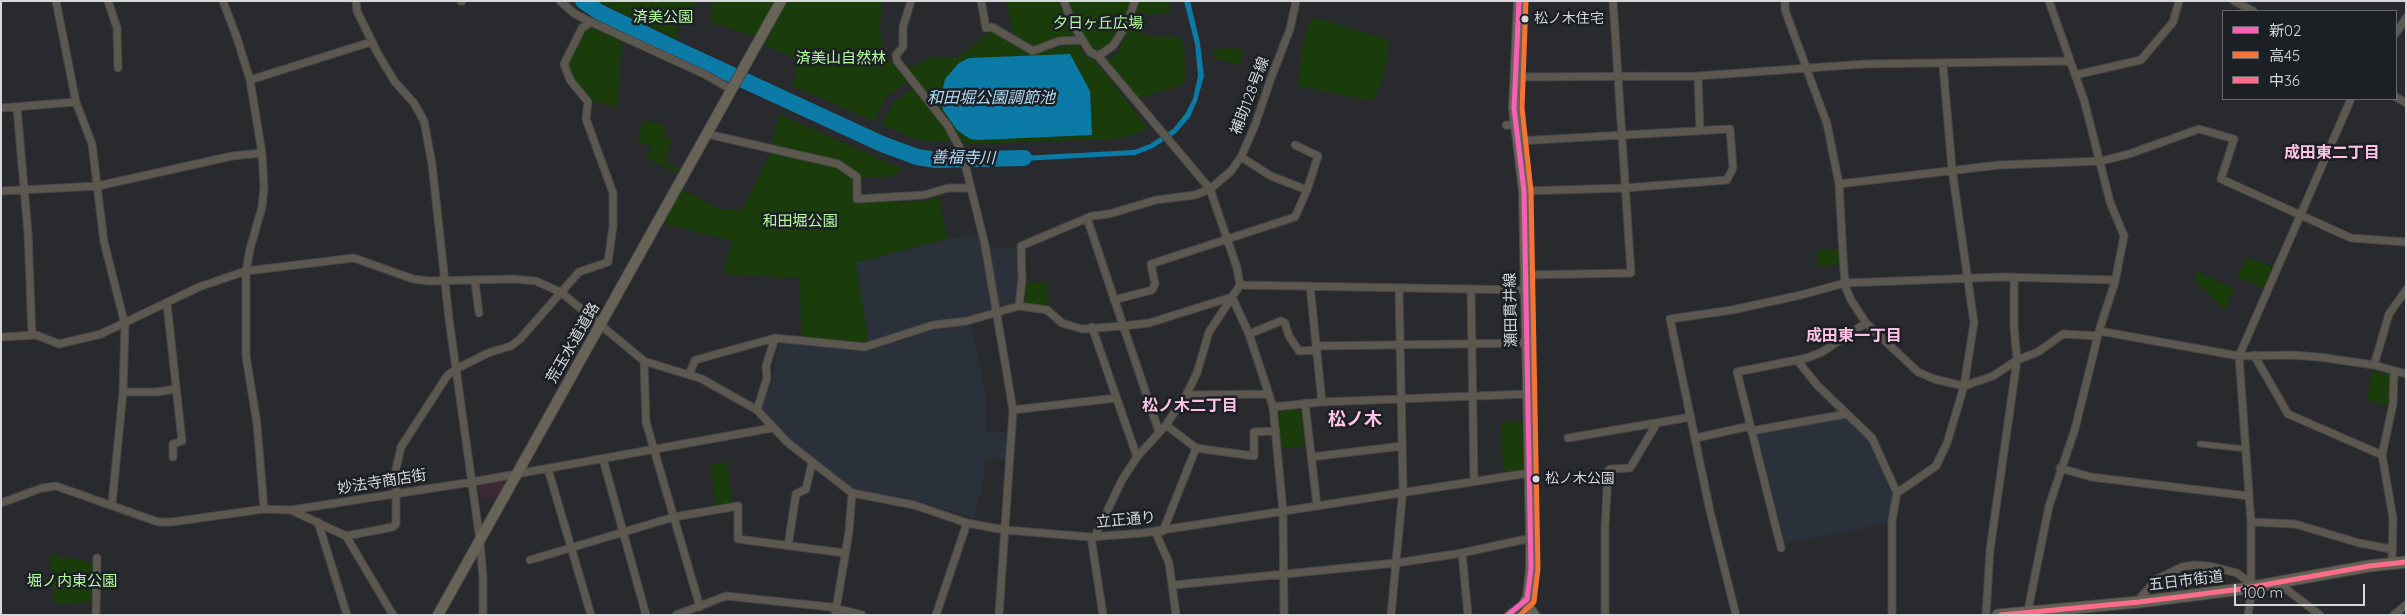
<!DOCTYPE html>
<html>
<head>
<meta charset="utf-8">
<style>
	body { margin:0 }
	#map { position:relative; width:2407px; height:616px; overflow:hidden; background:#282a2d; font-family:Quicksand,"Noto Sans JP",sans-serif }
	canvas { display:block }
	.frame { position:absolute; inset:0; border:2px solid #d5d7db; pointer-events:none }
	.legend { position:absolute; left:2222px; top:10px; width:175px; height:90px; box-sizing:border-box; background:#1c2025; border:1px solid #66696e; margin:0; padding:6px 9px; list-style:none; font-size:15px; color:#d5d7db }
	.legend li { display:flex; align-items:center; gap:10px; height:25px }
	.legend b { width:25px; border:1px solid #66696e }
	.scale { position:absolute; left:2234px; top:584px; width:131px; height:22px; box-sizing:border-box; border:2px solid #d5d7db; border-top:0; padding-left:6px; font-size:15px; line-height:18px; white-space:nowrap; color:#d5d7db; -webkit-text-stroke:4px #1c2025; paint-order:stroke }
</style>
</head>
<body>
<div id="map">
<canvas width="2407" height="616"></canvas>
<div class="frame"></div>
<ul class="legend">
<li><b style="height:6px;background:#f860b3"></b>新02</li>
<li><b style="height:6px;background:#f57335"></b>高45</li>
<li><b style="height:6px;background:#fb6d88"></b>中36</li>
</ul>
<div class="scale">100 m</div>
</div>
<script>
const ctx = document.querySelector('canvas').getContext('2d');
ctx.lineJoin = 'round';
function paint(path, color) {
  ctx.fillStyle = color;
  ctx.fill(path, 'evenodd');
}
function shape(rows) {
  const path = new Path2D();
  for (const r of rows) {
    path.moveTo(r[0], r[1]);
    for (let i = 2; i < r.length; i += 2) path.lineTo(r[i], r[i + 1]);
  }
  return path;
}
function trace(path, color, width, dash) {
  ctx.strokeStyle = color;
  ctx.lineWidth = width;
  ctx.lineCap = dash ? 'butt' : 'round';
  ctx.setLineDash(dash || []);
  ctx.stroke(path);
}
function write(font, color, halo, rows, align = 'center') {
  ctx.font = font + ' Quicksand,"Noto Sans JP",sans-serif';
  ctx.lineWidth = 5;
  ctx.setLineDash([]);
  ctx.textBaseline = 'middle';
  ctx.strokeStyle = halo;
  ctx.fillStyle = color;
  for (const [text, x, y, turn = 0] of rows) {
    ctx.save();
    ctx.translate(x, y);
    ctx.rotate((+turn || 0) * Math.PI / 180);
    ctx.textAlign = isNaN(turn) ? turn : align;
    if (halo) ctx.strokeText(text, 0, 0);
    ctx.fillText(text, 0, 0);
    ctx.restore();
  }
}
paint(shape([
	[504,481,504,491,500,497,481,500,478,488,483,484]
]), '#3a2a31');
paint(shape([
	[980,234,993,309,991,312,963,320,953,318,928,323,869,344,856,263,947,239],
	[993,247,1016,247,1019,283,1017,305,1001,309,998,307,989,248],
	[948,325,971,325,985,391,987,432,1008,432,1006,459,985,460,983,484,974,518,911,499,854,490,778,431,761,411,772,380,779,342,853,351,872,350],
	[1846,417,1869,440,1878,455,1892,496,1890,523,1783,544,1756,434]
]), '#2b313a');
paint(shape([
	[596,1,694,1,695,24,680,21,677,39],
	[712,1,774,1,756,35,753,36,713,23,710,16],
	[787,1,882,1,880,28,884,52,907,82,885,98,874,121,793,86,797,60,763,44],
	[1006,1,1062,1,1076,37,1058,38,1035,47,1013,34],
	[1068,1,1130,1,1122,26,1105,50,1094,51,1084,39,1075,22],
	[1138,1,1168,1,1171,12,1150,15,1135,11],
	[1312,17,1389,40,1386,65,1377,93,1372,101,1298,86,1299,67,1305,34],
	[588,25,622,39,617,107,591,101,572,79,568,65],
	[1129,29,1147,36,1181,37,1186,62,1184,84,1136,99,1106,61,1117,53],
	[993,30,1027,53,1039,53,1062,46,1078,45,1085,56,1093,58,1148,128,1131,136,1111,139,964,144,905,69,935,56,950,58,961,55],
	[1223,48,1244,49,1240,65,1214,58,1213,50],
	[913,88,950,134,950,142,918,140,881,124,894,102],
	[779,114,903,169,889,177,869,178,860,176,838,162,770,147],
	[644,120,666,126,664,137,672,140,664,161,683,170,680,174,646,158,652,147,637,140],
	[771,153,836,167,854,179,854,203,874,200,923,202,939,196,947,239,856,263,869,344,801,340,800,278,722,274,732,241,662,223,681,189,722,210,742,209],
	[1839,249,1840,264,1818,266,1817,250],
	[2246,257,2272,266,2264,288,2237,277],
	[2196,271,2234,288,2225,310,2195,281],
	[1046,282,1048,307,1026,303,1023,300,1026,283],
	[2372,371,2390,375,2390,406,2367,400],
	[1300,409,1305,446,1277,448,1274,412],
	[1523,422,1523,469,1503,472,1501,423],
	[727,462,732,503,716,506,710,465],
	[49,555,92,562,91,602,55,604]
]), '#1a3b0a');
paint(shape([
	[1184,1,1190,1,1200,43,1204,76,1197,101,1190,117,1176,133,1153,148,1135,155,1003,162,1003,157,1134,150,1150,144,1173,129,1185,114,1193,99,1198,76,1195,44],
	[1070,54,1090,91,1092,135,978,140,970,139,957,130,943,110,941,98,945,79,959,63,969,58]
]), '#0c7aa6');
trace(shape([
	[583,1,599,12,678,50,882,144,917,157,936,160,1024,158]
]), '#0c7aa6', 16);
const pedestrian = shape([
	[2200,444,2246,449]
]);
const minor = shape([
	[56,1,76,102,92,144,104,242,125,325,123,392,112,504],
	[108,1,117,28,118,68],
	[223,1,237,38,250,80,262,153,264,187,262,207,250,249,246,271,246,356,257,424,264,509],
	[356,1,357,11,378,54,395,82,414,103,424,121,432,164,449,319,480,541,483,578,483,615],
	[461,1,462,1],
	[560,1,575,14,591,22,706,75,732,90],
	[911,1,903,27,903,47,896,55,897,61,948,126,962,152,985,245,1013,410,999,615],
	[981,1,986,28,992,27,1033,51,1059,41,1081,40],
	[1064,1,1072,23,1090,52,1098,56,1210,189,1237,268,1240,285,1209,332,1197,373,1186,395,1166,425,1137,457,1122,480,1095,536],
	[1785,1,1785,10,1827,124,1839,184,1844,272,1846,288,1851,300,1866,323,1918,372,1934,379,1964,386,1993,376,2017,360,2038,352,2063,334,2098,336],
	[2234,1,2253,11],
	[2396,33,2406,18],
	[1098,56,1113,46,1127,24,1135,1],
	[2075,75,2141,60,2173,22,2179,1],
	[1698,76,1700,131],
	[1515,77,1698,76,1865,64,2070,61],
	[250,80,371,42],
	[2396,97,2406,103],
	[1,108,76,102],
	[17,108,28,233,32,335],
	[1506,125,1516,125],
	[707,134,838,164,857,177,857,199,924,195,948,188,971,188],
	[1518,141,1730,129,1733,168,1727,180,1625,188,1524,191],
	[1241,157,1271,176,1307,190],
	[1839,184,1999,165,2101,161,2129,154,2199,129,2234,139,2221,179,2351,238,2406,242],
	[1,191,98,186,232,156,262,153],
	[1087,218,1159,432],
	[1525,275,1631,273,1613,1],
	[475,282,479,313],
	[1240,285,1525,290],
	[1310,286,1322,402],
	[1471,289,1474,481],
	[1232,297,1249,334,1273,407,1283,511,1284,615],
	[1114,300,1152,290,1155,284,1151,264,1295,217,1307,190,1318,156,1295,145],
	[167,304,182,441,173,444,173,457],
	[1019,306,1022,280,1021,246,1092,216,1109,214,1156,200,1195,195,1210,189,1231,171,1241,157,1255,125,1271,78,1290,29,1296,1],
	[1092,327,1137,457],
	[2099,331,2239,356,2291,355,2319,357,2374,365,2406,374],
	[1249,334,1281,321,1285,323,1289,336,1299,351,1317,350],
	[1,337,36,335,59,344,101,334,199,287,246,271,354,258,413,279,429,281,513,279,536,281,562,293,644,361,702,379,757,410,787,442,852,493,914,505,967,523,1005,530,1091,537,1143,533,1529,473],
	[1316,346,1527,343],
	[2254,355,2288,414,2382,455],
	[1797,360,1817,385,1872,438,1897,493],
	[644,361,646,422,700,607],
	[2374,365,2389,314,2406,290],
	[689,375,695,360,775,338,865,347,933,325,967,321,1019,306,1047,310,1062,323,1082,329,1123,326,1149,323,1232,297],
	[123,392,157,392,176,389],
	[1186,395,1269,394],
	[1305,403,1317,506],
	[1273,407,1322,402,1527,394],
	[757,410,767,378,766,366,775,338],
	[1013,410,1116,398],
	[1166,425,1196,448,1254,456,1254,432,1276,431],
	[1751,431,1846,414],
	[1568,438,1691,417],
	[1696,438,1750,426],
	[1311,457,1402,446],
	[603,459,646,615],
	[2060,468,2091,477,2249,496],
	[548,469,591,615],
	[1,503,42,488,56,486,158,522,172,522,264,509,291,510,472,482,772,428],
	[291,510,346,536,393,615],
	[318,522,347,615],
	[2251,522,2295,524,2359,543,2391,549],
	[1155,531,1169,563,1176,615],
	[1163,531,1196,448],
	[346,536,393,527,396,524,396,469,401,447,447,376,456,369,488,353,511,346,520,339,579,272,608,262,613,226,613,193,586,119,588,102,570,80,564,64,582,28,591,22],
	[1091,537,1103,615],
	[788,546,796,494,806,489,812,463],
	[1781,548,1737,372,1807,358,1822,352,1866,323],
	[1462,553,1468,615],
	[530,560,674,517,738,506,738,539,844,553],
	[2392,563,2393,518,2382,455,2393,404,2394,371],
	[2283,582,2286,589,2320,615],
	[1174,585,1396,563,1462,553,1531,538],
	[2139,602,2140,598,2157,579,2182,567,2194,565,2209,566,2237,573,2246,580,2251,587],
	[96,615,97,558],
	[676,615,726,596,831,607,862,615],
	[835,615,849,532,852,493],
	[936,615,967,523],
	[1391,615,1403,488,1399,288],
	[1508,615,1525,602],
	[1605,615,1605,527,1608,471,1610,469,1630,468,1657,423],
	[1736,615,1710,511,1670,319,1732,310,1801,295,1845,283,2001,277,2115,280],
	[1892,615,1892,520,1897,493,1936,466,1947,443,1964,386,1974,323,1952,169,1943,65],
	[1986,615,1990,550,2017,360,2014,327,2014,277],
	[2027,615,2049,506,2075,429,2099,331,2115,282,2124,236,2110,202,2084,100,2049,1],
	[2248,615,2251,595,2251,522,2239,356,2351,99],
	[2394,615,2406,605]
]);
const secondary = shape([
	[1519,1,1514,108,1524,191,1531,538,1531,569,1528,597,1525,602,1534,615],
	[438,615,781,1]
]);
const primary = shape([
	[1998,615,2139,602,2241,589,2369,566,2406,562]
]);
trace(pedestrian, '#454648', 7);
trace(minor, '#454648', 9);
trace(secondary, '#454648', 12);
trace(primary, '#454648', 13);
trace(pedestrian, '#5c584f', 5);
trace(minor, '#5c584f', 7);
trace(secondary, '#686357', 10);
trace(primary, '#656155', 11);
trace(shape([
	[1508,615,1527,599,1531,569,1524,191,1514,108,1519,1]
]), '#f860b3', 5);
trace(shape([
	[1520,615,1534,602,1538,569,1531,191,1522,108,1526,1]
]), '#f57335', 5);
trace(shape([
	[2001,615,2139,602,2241,589,2369,566,2406,562]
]), '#fb6d88', 5);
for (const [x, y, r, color] of [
	[1525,19,4.5,"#d5d7db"],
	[1536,479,4.5,"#d5d7db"]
]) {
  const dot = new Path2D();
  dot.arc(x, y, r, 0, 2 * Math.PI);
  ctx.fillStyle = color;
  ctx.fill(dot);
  trace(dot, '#1c2025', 2);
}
write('14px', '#d5d7db', '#1c2025', [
	["松ノ木住宅",1534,19],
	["松ノ木公園",1545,479]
], 'left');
write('15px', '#b3fb99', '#1c2025', [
	["済美公園",663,17],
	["夕日ヶ丘広場",1098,23],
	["済美山自然林",841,58],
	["和田堀公園",800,221],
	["堀ノ内東公園",72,581]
]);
write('15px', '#d5d7db', '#1c2025', [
	["補助128号線",1250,96,-69],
	["瀬田貫井線",1511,310,-91],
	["荒玉水道道路",573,343,-60],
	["妙法寺商店街",382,482,-9],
	["立正通り",1126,520,-5],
	["五日市街道",2186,581,-7]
]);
write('italic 16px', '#afdbf5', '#1c2025', [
	["和田堀公園調節池",991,98],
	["善福寺川",963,158,1]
]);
write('bold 16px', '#fdc3e6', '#1c2025', [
	["成田東二丁目",2332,153],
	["成田東一丁目",1854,336],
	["松ノ木二丁目",1190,406]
]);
write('bold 18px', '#fdc3e6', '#1c2025', [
	["松ノ木",1355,420]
]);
</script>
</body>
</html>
